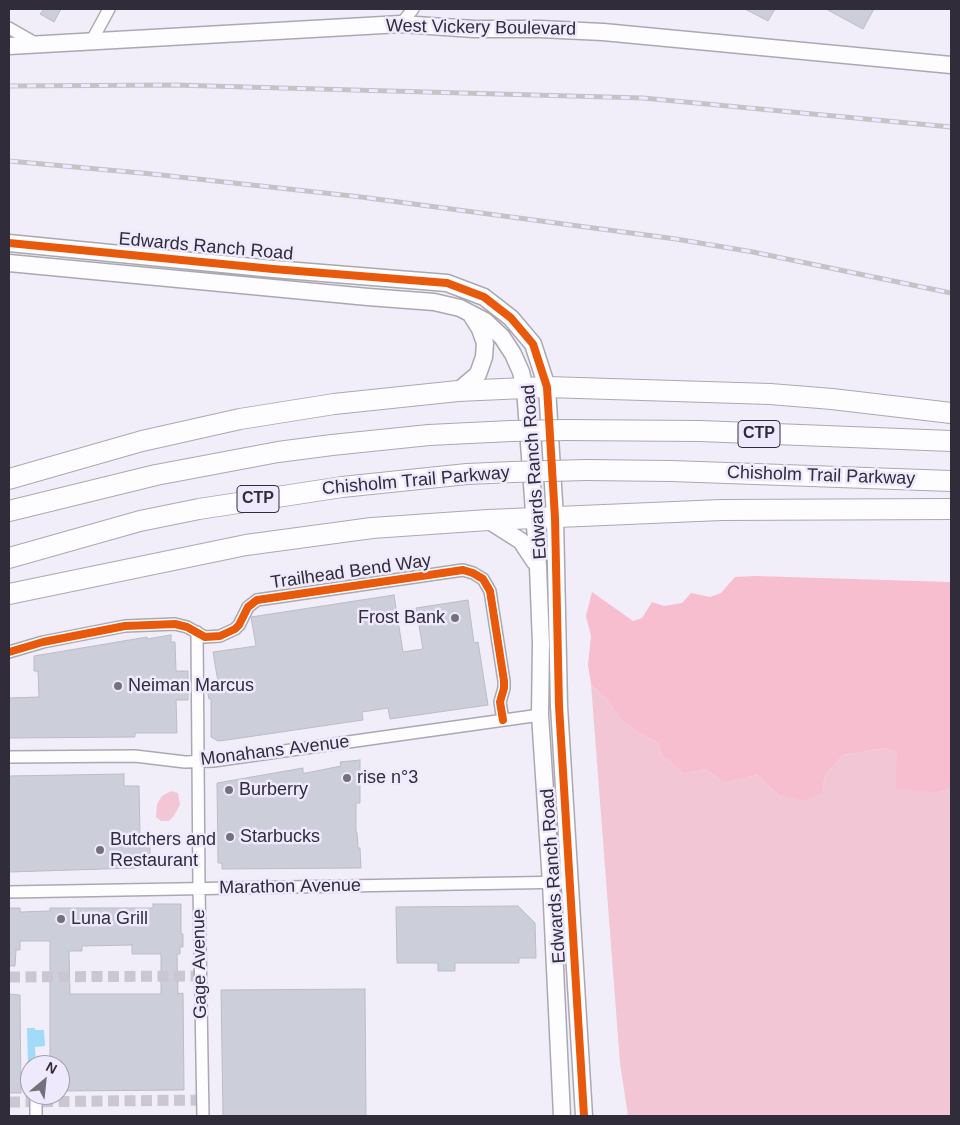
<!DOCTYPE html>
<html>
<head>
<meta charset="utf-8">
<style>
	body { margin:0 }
	#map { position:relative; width:960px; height:1125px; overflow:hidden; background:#f1eef9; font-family:Arial,sans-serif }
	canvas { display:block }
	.frame { position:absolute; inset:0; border:10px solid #302c39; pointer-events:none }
	.north { position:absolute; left:20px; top:1055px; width:50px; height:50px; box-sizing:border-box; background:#efe9fe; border:1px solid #a39daf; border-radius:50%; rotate:28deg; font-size:14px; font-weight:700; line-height:20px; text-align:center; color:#302c39 }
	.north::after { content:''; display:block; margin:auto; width:18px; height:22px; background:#74707c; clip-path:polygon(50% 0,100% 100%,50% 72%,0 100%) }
</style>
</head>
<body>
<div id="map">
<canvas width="960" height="1125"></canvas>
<div class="frame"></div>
<div class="north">N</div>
</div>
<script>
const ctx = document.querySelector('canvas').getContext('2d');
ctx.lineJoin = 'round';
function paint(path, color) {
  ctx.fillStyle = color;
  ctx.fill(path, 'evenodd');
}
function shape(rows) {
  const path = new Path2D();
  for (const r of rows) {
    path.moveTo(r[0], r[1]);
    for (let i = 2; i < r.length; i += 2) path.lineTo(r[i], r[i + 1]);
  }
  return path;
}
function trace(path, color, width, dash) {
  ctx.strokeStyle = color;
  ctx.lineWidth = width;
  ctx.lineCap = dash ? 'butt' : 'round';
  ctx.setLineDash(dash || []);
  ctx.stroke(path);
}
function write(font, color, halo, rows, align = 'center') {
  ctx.font = font + ' Arial,sans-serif';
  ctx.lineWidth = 5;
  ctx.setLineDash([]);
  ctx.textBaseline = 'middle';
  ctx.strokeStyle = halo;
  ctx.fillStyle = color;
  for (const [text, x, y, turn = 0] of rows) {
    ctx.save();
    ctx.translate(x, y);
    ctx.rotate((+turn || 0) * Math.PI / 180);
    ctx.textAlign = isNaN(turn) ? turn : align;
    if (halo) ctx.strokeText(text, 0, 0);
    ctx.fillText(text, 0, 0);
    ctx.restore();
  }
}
paint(shape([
	[591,684,609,701,620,719,636,731,658,743,662,755,684,774,706,769,724,783,757,775,778,794,822,793,825,775,843,755,886,748,897,753,940,792,951,789,951,1116,628,1116,620,1063],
	[171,791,178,793,180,805,173,817,169,821,161,821,156,817,157,804,162,796]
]), '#f2c6d4');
paint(shape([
	[756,576,951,582,951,789,940,792,896,789,897,753,886,748,843,755,825,775,822,793,802,801,778,794,757,775,724,783,706,769,684,774,662,755,658,743,636,731,620,719,609,701,591,684,588,665,591,636,586,616,592,592,633,621,642,618,652,602,664,606,682,603,691,593,710,597,721,593,735,577]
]), '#f6becf');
paint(shape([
	[27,1028,35,1028,35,1030,44,1030,45,1046,35,1047,36,1064,28,1064]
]), '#a3dafa');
const building = shape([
	[44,9,61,9,54,22,40,14,44,9],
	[745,9,775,9,768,21,745,9],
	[826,9,874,9,863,29,826,9],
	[394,595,403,652,423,649,416,608,468,600,474,643,478,642,488,705,390,719,388,708,362,712,363,720,227,740,218,741,211,737,211,699,209,699,206,684,218,682,213,652,256,646,251,617,394,595],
	[171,635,171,642,175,642,176,671,188,671,188,700,176,700,177,733,135,733,135,737,9,738,9,698,39,697,38,671,34,671,34,656,147,637,147,639,171,635],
	[360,760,360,803,356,803,356,832,357,832,358,848,360,848,361,868,222,869,222,863,218,863,217,783,303,768,303,773,306,773,341,766,340,762,360,760],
	[124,774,124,786,139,786,140,835,150,835,150,864,136,864,136,868,9,872,9,776,124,774],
	[153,904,181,904,181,934,183,934,183,947,180,947,180,954,177,954,178,994,183,993,184,1090,60,1091,60,1065,50,1065,50,941,20,941,20,950,16,950,15,966,9,966,9,908,20,908,20,912,50,911,50,908,153,908,153,904],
	[132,945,132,954,161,954,161,994,70,994,69,951,82,951,82,946,132,945],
	[518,906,535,923,536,958,519,958,519,963,455,963,455,971,438,971,438,963,397,963,396,907,518,906],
	[365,989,366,1116,223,1116,221,990,365,989],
	[9,994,20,995,21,1093,9,1093,9,994]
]);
paint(building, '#ccced9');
trace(building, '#bbbcc8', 1);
trace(shape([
	[9,977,200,976],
	[9,1102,203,1100]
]), '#cac7d3', 11, [11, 5.5]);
const street = shape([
	[401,24,413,9],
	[9,28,37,44],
	[91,42,109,9],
	[197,632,199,888,203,1116],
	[9,652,43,642,125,626,175,624,187,627,205,637,220,636,235,629,239,625,248,607,257,600,463,570,473,573,483,579,490,591,504,681,504,688,500,702,503,720],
	[9,757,135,756,185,762,213,761,540,715],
	[9,892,570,882],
	[36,1101,36,1116]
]);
const secondary = shape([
	[9,46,401,24,474,29,540,29,603,32,951,65],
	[9,243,273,269,447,283,484,297,511,318,533,344,547,387,555,518,559,706,584,1116],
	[9,263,368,297,434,302,460,308,485,321,502,337,513,354,521,372,525,388,538,567,541,644,540,715,551,883,562,1116],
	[458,391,478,374,484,357,485,343,480,329,470,313],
	[488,520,521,541,535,562]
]);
const highway = shape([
	[566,430,700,431,951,441],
	[586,470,671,471,951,481],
	[9,479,142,441,240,419,334,404,458,391,547,387,770,394,832,399,951,413],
	[9,511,156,475,278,452,332,445,429,435,511,431],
	[9,558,140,521,199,509,342,487,467,474,513,472],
	[9,594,246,545,372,528,488,520,721,510,951,509]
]);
trace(street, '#aba8b2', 14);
trace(secondary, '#aba8b2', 19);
trace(highway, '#aba8b2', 22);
trace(street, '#fdfcfe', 11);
trace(secondary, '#fdfcfe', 16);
trace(highway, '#fdfcfe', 20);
const rail = shape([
	[9,86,174,85,643,98,951,127],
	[9,161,152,174,361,197,676,239,753,252,951,293]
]);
trace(rail, '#c4c3c6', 5);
trace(rail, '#efe9fe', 3, [9]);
const highwayBridge = shape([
	[511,431,566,430],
	[513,472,586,470]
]);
trace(highwayBridge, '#aba8b2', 22, []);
trace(highwayBridge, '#fdfcfe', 20);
trace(shape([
	[9,243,273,269,447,283,484,297,511,318,533,344,547,387,555,518,559,706,584,1116],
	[9,652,43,642,125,626,175,624,187,627,205,637,220,636,235,629,239,625,248,607,257,600,463,570,473,573,483,579,490,591,504,681,504,688,500,702,503,720]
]), '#e8590c', 8);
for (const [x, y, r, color] of [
	[455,618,5,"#74707c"],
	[118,686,5,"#74707c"],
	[347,778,5,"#74707c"],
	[229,790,5,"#74707c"],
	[230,837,5,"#74707c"],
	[100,850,5,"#74707c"],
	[61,919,5,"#74707c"]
]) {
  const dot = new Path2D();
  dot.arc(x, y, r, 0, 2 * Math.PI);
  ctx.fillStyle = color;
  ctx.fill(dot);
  trace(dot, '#efe9fe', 2);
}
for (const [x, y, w] of [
	[759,434,42],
	[258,499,42]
]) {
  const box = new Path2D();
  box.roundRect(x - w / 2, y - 13.5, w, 27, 4);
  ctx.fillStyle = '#efe9fe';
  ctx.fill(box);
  trace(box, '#302c39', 1);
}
write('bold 16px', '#302c39', null, [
	["CTP",759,434],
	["CTP",258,499]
]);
write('18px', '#302c39', '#efe9fe', [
	["West Vickery Boulevard",481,28,1],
	["Edwards Ranch Road",206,247,5],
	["Edwards Ranch Road",535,472,-94],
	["Chisholm Trail Parkway",821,476,2],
	["Chisholm Trail Parkway",416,481,-5],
	["Trailhead Bend Way",351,572,-8],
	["Monahans Avenue",275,751,-7],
	["Edwards Ranch Road",554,876,-94],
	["Marathon Avenue",290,887,-1],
	["Gage Avenue",200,964,-91]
]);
write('18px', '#302c39', '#efe9fe', [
	["Frost Bank",445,618,"right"],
	["Neiman Marcus",128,686],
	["rise n°3",357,778],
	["Burberry",239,790],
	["Starbucks",240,837],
	["Butchers and",110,840],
	["Restaurant",110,861],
	["Luna Grill",71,919]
], 'left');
</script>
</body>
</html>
